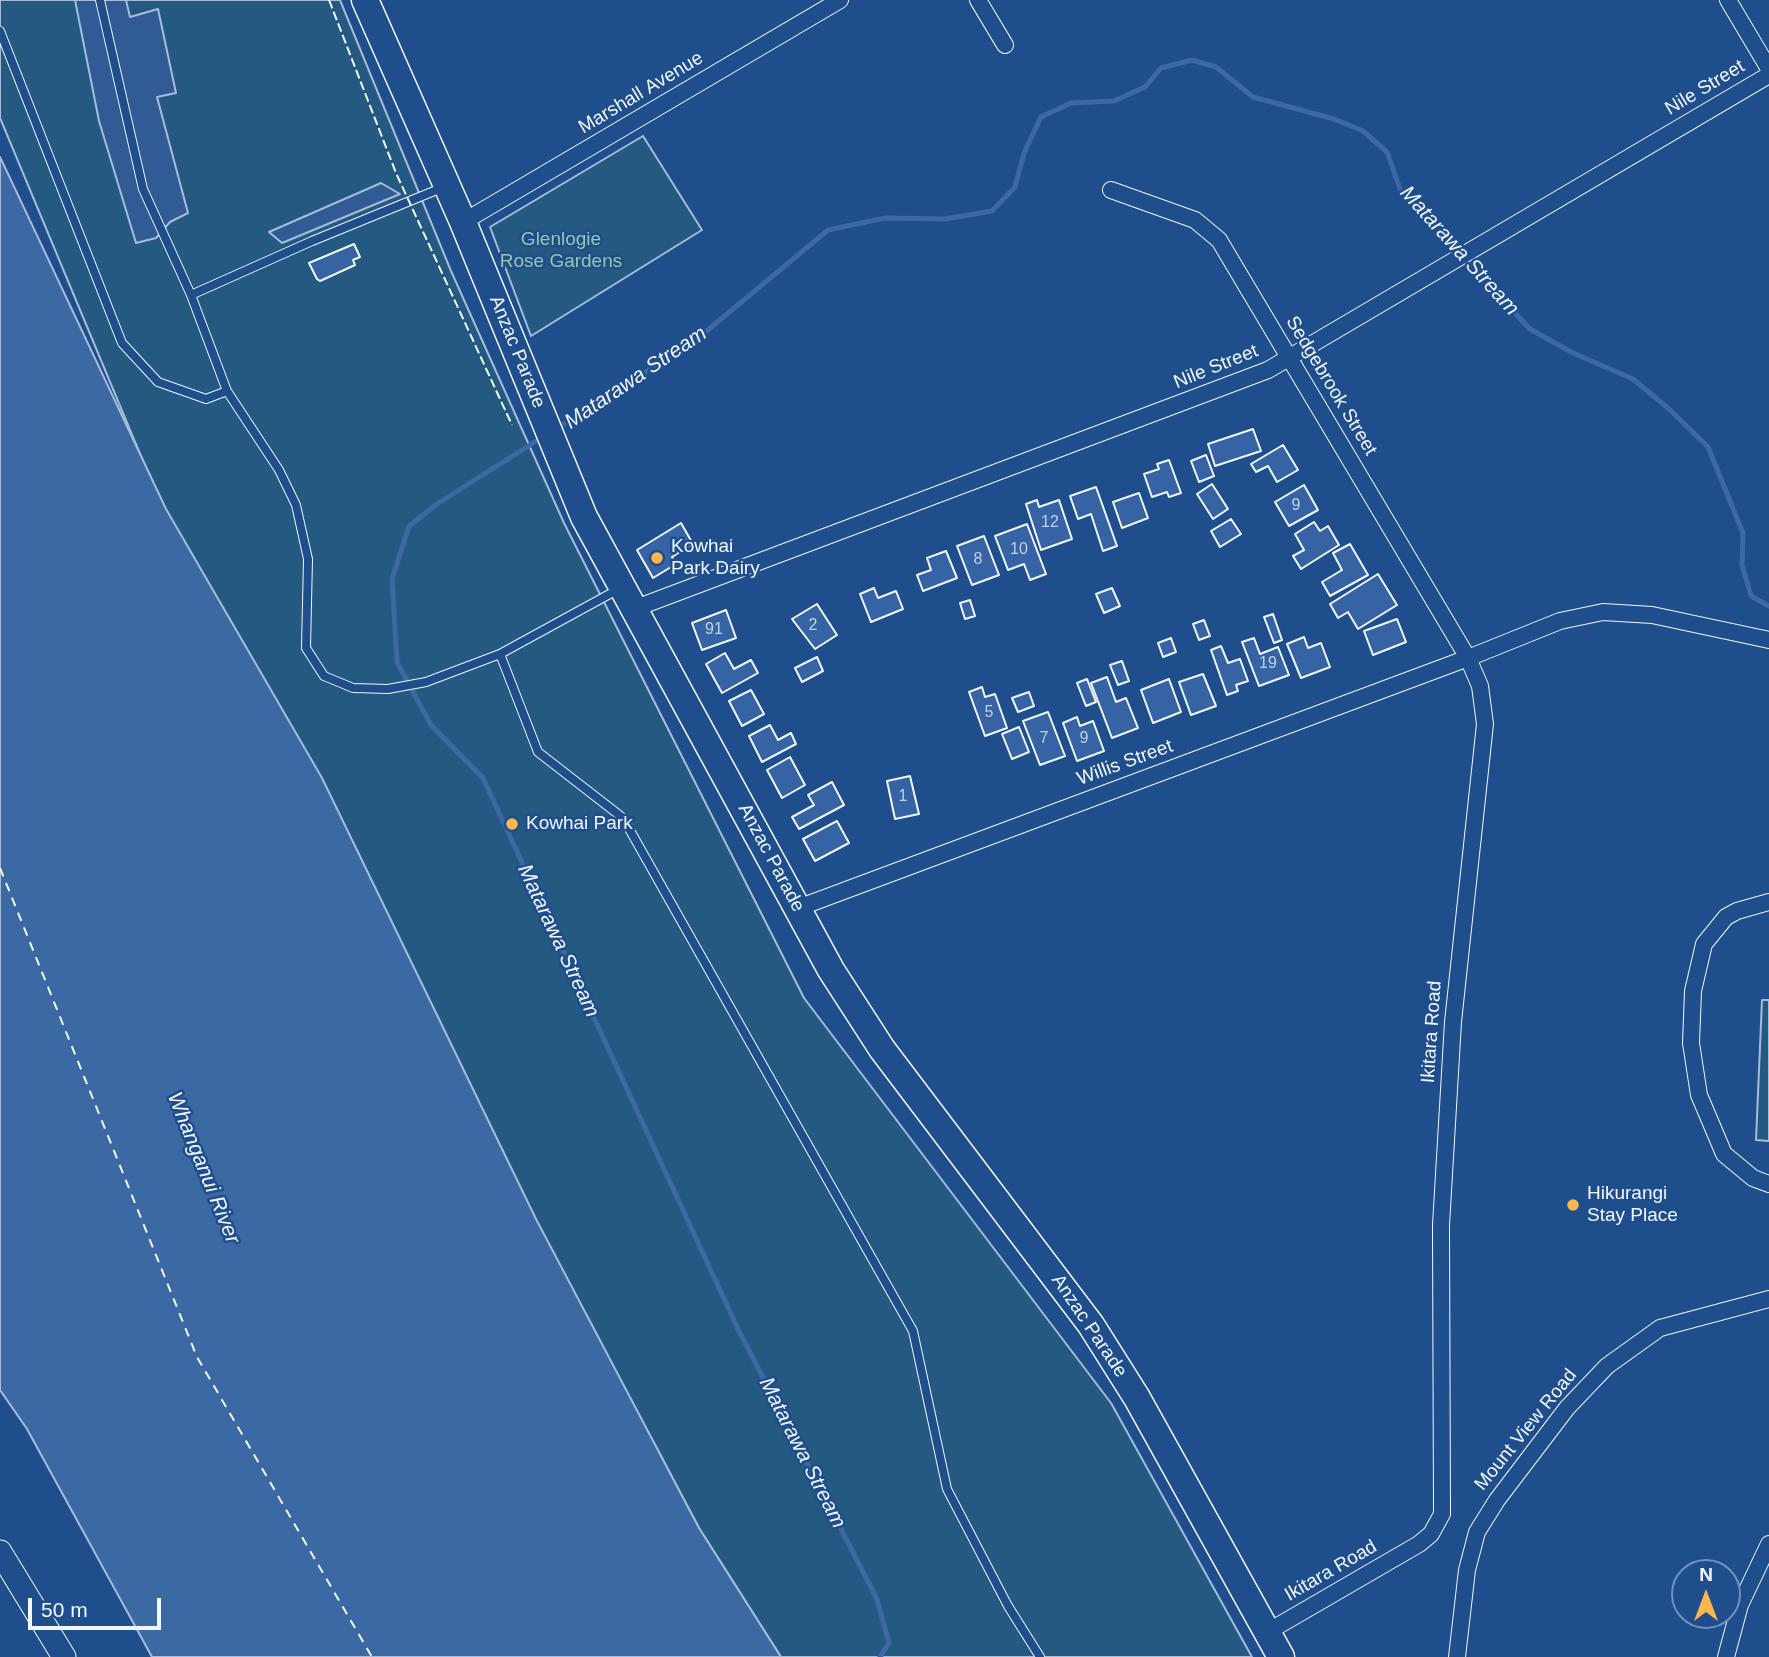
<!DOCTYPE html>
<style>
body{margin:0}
#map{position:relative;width:1769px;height:1657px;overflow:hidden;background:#1f4e8c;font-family:Arial,sans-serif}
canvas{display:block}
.north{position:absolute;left:1671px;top:1559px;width:70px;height:70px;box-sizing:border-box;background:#1f4e8c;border:2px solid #7391ba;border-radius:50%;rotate:0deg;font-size:19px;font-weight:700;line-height:28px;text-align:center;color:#f2f6ff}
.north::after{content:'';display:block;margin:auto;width:24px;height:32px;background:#ffb74d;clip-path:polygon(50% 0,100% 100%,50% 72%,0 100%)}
.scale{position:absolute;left:28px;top:1598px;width:133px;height:32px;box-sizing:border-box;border:4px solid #f2f6ff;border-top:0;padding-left:9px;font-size:21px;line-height:24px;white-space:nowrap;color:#f2f6ff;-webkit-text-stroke:5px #1f4e8c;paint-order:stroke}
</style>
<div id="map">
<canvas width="1769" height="1657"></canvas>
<div class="north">N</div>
<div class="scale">50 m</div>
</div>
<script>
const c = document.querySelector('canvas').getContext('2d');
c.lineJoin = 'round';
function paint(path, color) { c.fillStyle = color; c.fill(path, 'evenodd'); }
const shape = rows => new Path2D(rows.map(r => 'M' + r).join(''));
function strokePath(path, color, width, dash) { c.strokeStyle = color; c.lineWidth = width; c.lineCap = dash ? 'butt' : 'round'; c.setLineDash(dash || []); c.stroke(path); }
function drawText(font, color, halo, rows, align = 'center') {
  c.font = font + ' Arial,sans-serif'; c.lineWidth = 5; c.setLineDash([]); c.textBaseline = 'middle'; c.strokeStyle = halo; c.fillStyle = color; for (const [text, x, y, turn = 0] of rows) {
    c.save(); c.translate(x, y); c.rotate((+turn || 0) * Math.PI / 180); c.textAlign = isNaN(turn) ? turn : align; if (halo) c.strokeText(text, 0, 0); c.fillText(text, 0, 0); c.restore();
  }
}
const green = shape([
 [0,0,340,0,451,271,564,523,804,998,1111,1403,1252,1657,781,1657,699,1528,654,1443,615,1389,193,581,0,118,0,0],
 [643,136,702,230,531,336,490,227,643,136],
 [1762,1000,1769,1000,1769,1141,1756,1140,1762,1000]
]);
paint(green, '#245a82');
strokePath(green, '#a8bbd7', 2);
const parking = shape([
 [75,0,126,0,130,17,158,9,176,93,157,97,188,213,170,222,156,238,136,243,99,121,75,0],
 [381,183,400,194,282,243,269,232,381,183]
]);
paint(parking, '#305b95');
strokePath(parking, '#a8bbd7', 2);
const water = shape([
 [0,157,166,509,322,778,536,1219,699,1528,781,1657,152,1657,27,1429,0,1390,0,157]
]);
paint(water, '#3b69a3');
strokePath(water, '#a8bbd7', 2);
strokePath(shape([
 [556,429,697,339,828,230,885,218,945,219,992,211,1015,187,1024,153,1041,117,1071,103,1114,101,1145,87,1161,68,1192,60,1216,67,1253,97,1334,119,1363,131,1387,152,1401,192,1530,329,1573,353,1633,379,1668,408,1708,447,1743,533,1742,565,1751,596,1769,606],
 [544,436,437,504,409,526,392,579,397,662,431,725,483,778,738,1329,877,1599,889,1643,880,1657]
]), '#3b69a3', 5);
strokePath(shape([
 [0,868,197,1357,372,1657]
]), '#f2f6ff', 2, [9, 7]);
const building = shape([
 [354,244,360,257,353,260,355,265,320,281,317,279,309,263,354,244],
 [1253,429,1261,451,1215,466,1208,444,1253,429],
 [1283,445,1298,470,1277,482,1268,466,1256,472,1251,464,1283,445],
 [1206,455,1214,476,1199,482,1191,461,1206,455],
 [1169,460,1181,493,1169,497,1167,492,1152,497,1144,474,1159,469,1157,464,1169,460],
 [1212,484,1228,509,1213,519,1197,494,1212,484],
 [1304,485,1318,510,1289,526,1275,502,1304,485],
 [1096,487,1117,546,1103,551,1091,514,1078,519,1070,496,1096,487],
 [1139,493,1148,518,1122,528,1113,502,1139,493],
 [1037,500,1039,507,1059,500,1072,539,1041,550,1026,504,1037,500],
 [1231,519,1241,534,1220,547,1211,531,1231,519],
 [1314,522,1320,531,1328,526,1339,545,1301,569,1293,556,1304,550,1295,534,1314,522],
 [681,523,693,544,672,557,676,564,653,578,637,550,681,523],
 [1027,524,1046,574,1030,580,1024,564,1008,570,995,536,1027,524],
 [984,536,999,575,972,585,957,546,984,536],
 [1350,544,1368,575,1330,596,1322,582,1342,570,1333,553,1350,544],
 [946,551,957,578,923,591,917,575,931,570,927,558,946,551],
 [1378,574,1397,605,1358,629,1348,612,1338,618,1330,604,1378,574],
 [874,588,878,598,896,591,903,609,871,622,860,594,874,588],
 [1112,588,1120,606,1104,613,1096,594,1112,588],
 [970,600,975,616,965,619,960,603,970,600],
 [817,604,837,635,815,649,792,619,817,604],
 [726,610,736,638,702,650,692,623,726,610],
 [1273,614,1282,640,1274,643,1264,617,1273,614],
 [1397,619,1406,642,1373,655,1364,631,1397,619],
 [1204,620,1210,636,1199,640,1193,624,1204,620],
 [1304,637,1308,648,1321,643,1330,667,1301,678,1287,644,1304,637],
 [1171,638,1176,652,1163,657,1158,643,1171,638],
 [1254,638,1260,654,1278,647,1289,675,1259,686,1242,642,1254,638],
 [1221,646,1228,663,1240,659,1248,681,1236,685,1238,691,1227,695,1211,650,1221,646],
 [725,653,734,669,751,660,758,673,722,693,706,664,725,653],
 [817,657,823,671,802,682,795,668,817,657],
 [1122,661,1129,681,1118,685,1110,665,1122,661],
 [1203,674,1216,706,1191,715,1179,682,1203,674],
 [1107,677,1116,702,1126,698,1138,728,1112,738,1091,683,1107,677],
 [1087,679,1096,702,1086,706,1077,683,1087,679],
 [1169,679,1181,712,1153,723,1141,690,1169,679],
 [982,687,985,697,995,694,1007,728,985,736,969,692,982,687],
 [751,690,764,714,742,726,729,701,751,690],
 [1029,692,1034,706,1018,712,1012,698,1029,692],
 [1048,712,1065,756,1040,765,1023,721,1048,712],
 [1077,717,1080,726,1093,721,1104,751,1077,761,1063,723,1077,717],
 [770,725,778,740,791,733,796,744,762,762,749,736,770,725],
 [1019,727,1029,752,1012,759,1002,734,1019,727],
 [790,757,805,785,782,798,767,770,790,757],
 [910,776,919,814,895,819,887,781,910,776],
 [832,782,844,805,799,829,792,817,814,805,808,795,832,782],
 [837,821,849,843,815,861,803,839,837,821]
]);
paint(building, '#3563a3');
strokePath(building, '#f2f6ff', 2);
const service = shape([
 [100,0,143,189,191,295,312,241,444,187],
 [0,31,122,343,158,382,206,399,227,391,191,295],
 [227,391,279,470,296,505,308,559,306,648,324,676,353,688,388,689,426,682,500,654,538,752,623,818,913,1331,947,1489,1008,1606,1040,1657],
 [500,654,617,590]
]);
const minor = shape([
 [978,0,1005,45],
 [1728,0,1769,69],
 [463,222,840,0],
 [636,608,1268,370,1769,75],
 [1769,902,1737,911,1726,917,1704,944,1693,991,1691,1043,1699,1095,1724,1154,1753,1178,1769,1184],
 [798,908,1468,658,1219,240,1195,220,1111,190],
 [1269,1631,1419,1544,1431,1534,1442,1514,1441,1225,1453,1022,1485,724,1480,686,1468,658,1560,621,1603,612,1652,615,1769,640],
 [1457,1657,1467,1570,1477,1532,1497,1500,1567,1408,1607,1366,1660,1328,1769,1299],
 [1726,1657,1740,1605,1769,1544]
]);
const secondary = shape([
 [0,1552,64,1657]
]);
const primary = shape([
 [365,0,463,222,584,517,831,970,882,1049,1091,1325,1137,1398,1281,1657]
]);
strokePath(service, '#f2f6ff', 10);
strokePath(minor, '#f2f6ff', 18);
strokePath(secondary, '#f2f6ff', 25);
strokePath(primary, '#f2f6ff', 29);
strokePath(service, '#1f4e8c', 8);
strokePath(minor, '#1f4e8c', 16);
strokePath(secondary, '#1f4e8c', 23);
strokePath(primary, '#1f4e8c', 26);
strokePath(shape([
 [329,0,396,173,512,425]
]), '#f2f6ff', 2, [9, 3.5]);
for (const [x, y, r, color] of [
 [657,558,7,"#ffb74d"],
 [512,824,7,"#ffb74d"],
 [1573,1205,7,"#ffb74d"]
]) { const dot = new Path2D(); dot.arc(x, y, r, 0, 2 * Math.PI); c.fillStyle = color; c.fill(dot); strokePath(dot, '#1f4e8c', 2.5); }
drawText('16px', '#c3d1e8', null, [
 ["9",1296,506],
 ["12",1050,523],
 ["10",1019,550],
 ["8",978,560],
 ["2",813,626],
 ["91",714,630],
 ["19",1268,664],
 ["5",989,713],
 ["7",1044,739],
 ["9",1084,739],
 ["1",903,797]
]);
drawText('19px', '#f2f6ff', '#1f4e8c', [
 ["Nile Street",1705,88,-31],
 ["Marshall Avenue",641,93,-31],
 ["Anzac Parade",517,352,68],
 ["Nile Street",1216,367,-22],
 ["Sedgebrook Street",1331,386,59],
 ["Willis Street",1125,763,-20],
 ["Anzac Parade",771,858,62],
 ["Ikitara Road",1432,1032,-86],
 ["Anzac Parade",1089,1326,56],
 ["Mount View Road",1526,1430,-51],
 ["Ikitara Road",1331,1571,-30]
]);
drawText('19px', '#97c8a6', '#1f4e8c', [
 ["Glenlogie",561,240],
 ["Rose Gardens",561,262]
]);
drawText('19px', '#f2f6ff', '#1f4e8c', [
 ["Kowhai",671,547],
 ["Park Dairy",671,569],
 ["Kowhai Park",526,824],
 ["Hikurangi",1587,1194],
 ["Stay Place",1587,1216]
], 'left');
drawText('italic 21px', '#f2f6ff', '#1f4e8c', [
 ["Matarawa Stream",1459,251,48],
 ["Matarawa Stream",636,378,-34],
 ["Matarawa Stream",558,941,65],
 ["Whanganui River",203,1168,68],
 ["Matarawa Stream",802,1453,63]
]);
</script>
